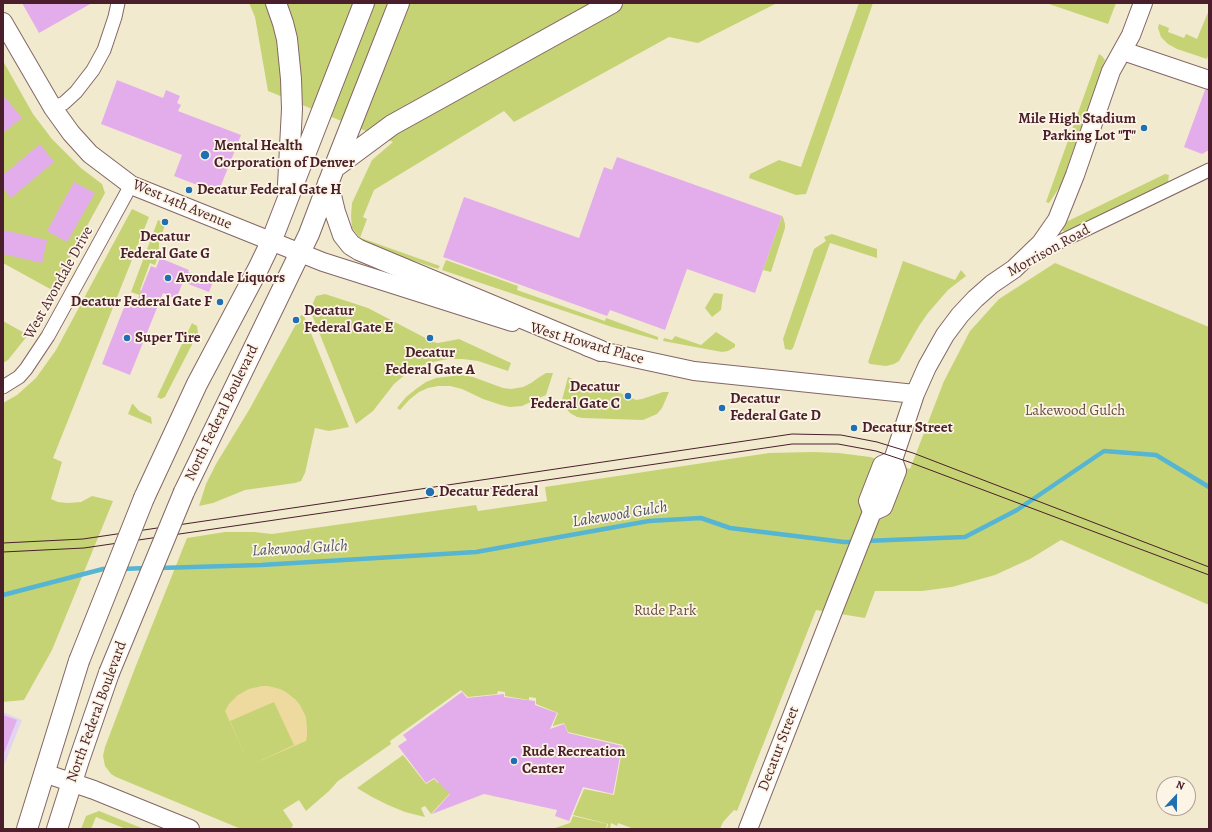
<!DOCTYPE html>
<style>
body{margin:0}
#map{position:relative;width:1212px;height:832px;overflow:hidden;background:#f1eacf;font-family:Alegreya,serif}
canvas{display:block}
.frame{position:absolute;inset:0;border:4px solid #4a1f2b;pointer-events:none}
.north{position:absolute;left:1156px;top:776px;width:40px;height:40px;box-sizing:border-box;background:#fcf5e5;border:1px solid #b59f9b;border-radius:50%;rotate:22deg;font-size:11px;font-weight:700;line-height:16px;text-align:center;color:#4a1f2b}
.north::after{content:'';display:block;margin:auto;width:14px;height:18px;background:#1f6fb2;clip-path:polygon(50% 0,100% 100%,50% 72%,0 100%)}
</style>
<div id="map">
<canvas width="1212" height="832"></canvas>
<div class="frame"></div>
<div class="north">N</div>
</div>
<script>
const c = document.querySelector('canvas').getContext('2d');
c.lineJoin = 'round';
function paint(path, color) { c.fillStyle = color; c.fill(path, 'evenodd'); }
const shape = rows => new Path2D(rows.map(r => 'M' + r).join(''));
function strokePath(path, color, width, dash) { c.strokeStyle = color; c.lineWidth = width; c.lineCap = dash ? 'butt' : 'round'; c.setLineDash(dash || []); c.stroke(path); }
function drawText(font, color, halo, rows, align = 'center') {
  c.font = font + ' Alegreya,serif'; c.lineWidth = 3.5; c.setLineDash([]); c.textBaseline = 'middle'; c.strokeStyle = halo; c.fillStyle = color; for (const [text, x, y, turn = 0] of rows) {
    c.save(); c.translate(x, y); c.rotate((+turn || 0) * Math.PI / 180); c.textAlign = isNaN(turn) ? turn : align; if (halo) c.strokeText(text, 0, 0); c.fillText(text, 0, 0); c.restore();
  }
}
paint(shape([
 [3,712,22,720,3,768]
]), '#e4d3f1');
paint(shape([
 [249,3,777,3,698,43,669,37,514,122,504,111,374,190,363,217,367,219,360,238,352,228,351,216,352,203,372,160,393,142,268,91,255,17],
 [859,3,873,3,806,194,796,195,749,178,750,174,779,160,801,167],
 [1046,3,1116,3,1108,24],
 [1209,10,1209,53,1207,59,1177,49,1168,44,1161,37,1158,28,1159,24,1169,28,1168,32,1184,38,1186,34,1197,39],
 [1099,54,1102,56,1105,60,1061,185,1049,203,1046,202],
 [3,61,33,114,52,139,81,168,102,184,105,193,52,290,3,263],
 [1165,174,1169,175,1168,182,1068,231,1063,231,1062,229,1064,223],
 [132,209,149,217,53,458,62,462,51,499,58,502,68,503,81,502,92,496,113,501,52,650,24,700,3,702,3,403,17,395,36,378,56,350],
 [782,216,783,217,785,224,785,228,771,272,763,270],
 [158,220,166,223,159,241,159,254,155,265,150,263,140,290,147,293,145,297,131,292],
 [832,234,877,249,877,258,830,243,793,348,791,350,785,349,783,339,814,249,826,241,824,237],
 [361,238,440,266,438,269,373,247,366,244],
 [446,260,518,286,517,290,605,321,606,318,658,337,658,340,612,327,442,270],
 [903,261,955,280,961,270,966,276,948,290,928,313,919,326,899,361,894,364,886,366,870,364,868,362],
 [1055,263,1209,327,1209,605,1061,540,1030,559,995,575,952,587,922,591,875,591,865,618,816,610,737,811,734,810,723,822,720,829,634,829,618,823,617,826,611,823,610,829,607,829,608,824,573,815,584,789,614,795,623,745,568,732,564,723,553,726,553,725,558,713,536,704,536,698,529,697,529,700,505,696,505,692,498,691,497,694,468,697,461,690,390,741,391,744,338,781,329,791,306,811,299,800,283,810,293,825,291,829,241,829,116,777,111,774,105,766,103,756,105,747,135,668,187,538,225,532,254,532,272,534,476,505,478,511,547,501,545,487,769,453,813,452,839,453,870,457,910,469,944,381,970,331,999,299],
 [714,293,723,294,721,310,712,317,705,308],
 [325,294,368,308,433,342,438,343,459,339,511,363,508,371,478,361,463,359,448,359,433,362,421,366,406,374,394,384,373,411,356,424,310,310,316,296],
 [301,315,304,316,349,427,329,431,315,428,305,473,301,481,295,483,245,490,213,503,199,506,206,484,216,464,249,410],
 [3,321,28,335,8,360,3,363],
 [192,323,197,326,198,333,165,397,161,399,157,397],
 [716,332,735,344,735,347,728,351,722,352,663,341,664,338,672,340,675,336,701,345],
 [546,373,553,373,546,395,522,406,510,407,501,405,483,399,462,389,450,386,438,386,428,388,419,392,409,400,400,410,397,408,406,397,416,389,426,382,436,378,461,375,473,377,503,388,511,389,523,387,531,383,538,378],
 [568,377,582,383,591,384,595,382,636,400,642,399,663,392,669,392,662,408,657,414,643,420,583,418,577,417,570,413,560,401,562,400],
 [132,404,133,404,139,411,151,417,152,424,128,414],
 [403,755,426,784,434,779,438,783,445,778,453,790,431,814,425,806,421,808,425,817,405,812,388,805,372,797,357,788],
 [99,811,144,829,126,829,96,817,91,829,81,829,86,816],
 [573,816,607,824,606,829,590,829,587,828,586,829,552,829,570,823]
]), '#c6d375');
paint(shape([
 [262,686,268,686,280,689,286,692,296,700,300,705,306,717,307,729,307,736,306,741,253,764,294,745,274,702,230,721,248,762,225,711,229,704,238,695,249,689]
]), '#eeda9e');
strokePath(shape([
 [865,541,965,537,1017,510,1104,451,1156,455,1209,487],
 [159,568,261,565,476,552,649,521,701,518,730,528,844,542,855,542],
 [121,569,147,568],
 [3,595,103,569,109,569]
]), '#55b5d3', 4.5);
paint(shape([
 [22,3,92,3,39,33],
 [117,80,163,98,166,90,180,96,177,103,181,105,178,111,241,135,218,193,174,176,182,155,101,124],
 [1205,90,1209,90,1209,150,1202,154,1184,147],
 [3,95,22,118,3,133],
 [40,144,54,162,11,198,3,188,3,175],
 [617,157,782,216,755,293,687,269,665,330,610,310,607,316,443,257,464,197,579,238,604,167,612,170],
 [74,182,95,193,67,242,47,231],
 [3,230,47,240,42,263,3,254],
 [160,258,189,270,188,272,213,282,209,292,183,282,176,299,163,293,130,375,102,364,128,297,137,301,151,266,156,268],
 [462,692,467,698,504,694,504,697,535,701,535,705,557,713,550,729,564,724,568,733,622,746,613,794,583,787,569,821,555,816,557,810,484,794,432,814,450,794,434,778,426,783,398,746,407,740,403,735],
 [3,715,17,720,4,753,3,753]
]), '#e3adeb');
const street = shape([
 [53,108,64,103,76,92,93,70,104,50,115,17,118,3],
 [1033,257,1041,251,1209,170],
 [3,387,19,377,26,369,48,336,119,207,131,185]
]);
const secondary = shape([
 [3,22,53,108,71,133,90,154,131,185,323,262,512,322],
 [1123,51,1209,80],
 [588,347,601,351,694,371,915,394],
 [872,512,868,501,882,465,893,460],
 [44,773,94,790,190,829],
 [748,829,835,606,872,512,883,507,897,471,893,460,915,394,927,367,945,335,960,315,975,299,992,284,1014,269,1041,243,1057,220,1075,175,1111,71,1131,35,1143,3]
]);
const primary = shape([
 [276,3,283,23,287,39,291,79,292,109,288,185],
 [334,168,392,125,612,3],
 [328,183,335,212,343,235,351,245,359,250,601,351],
 [184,492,309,234,334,168,399,3],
 [144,498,197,384,258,269,271,242,364,3],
 [27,829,79,661],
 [57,829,79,760,109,673]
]);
strokePath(street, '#846664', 15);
strokePath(secondary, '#846664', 20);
strokePath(primary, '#846664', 22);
strokePath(street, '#fff', 13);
strokePath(secondary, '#fff', 18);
strokePath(primary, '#fff', 20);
strokePath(shape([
 [3,543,83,539,792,434,841,435,877,442,913,453,1209,567],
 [3,552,84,548,792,444,838,444,876,451,909,462,1209,575]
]), '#4a1f2b', 1);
const primaryBridge = shape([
 [79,661,144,498],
 [109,673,184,492]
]);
strokePath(primaryBridge, '#846664', 22, []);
strokePath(primaryBridge, '#fff', 20);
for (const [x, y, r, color] of [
 [1144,128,4,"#1f6fb2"],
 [205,155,5,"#1f6fb2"],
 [189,190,4,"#1f6fb2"],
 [165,222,4,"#1f6fb2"],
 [168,278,4,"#1f6fb2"],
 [220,302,4,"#1f6fb2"],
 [296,320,4,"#1f6fb2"],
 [127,338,4,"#1f6fb2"],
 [430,338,4,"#1f6fb2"],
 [628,396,4,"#1f6fb2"],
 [722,408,4,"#1f6fb2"],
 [854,428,4,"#1f6fb2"],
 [430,492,5,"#1f6fb2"],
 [514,761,4,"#1f6fb2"]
]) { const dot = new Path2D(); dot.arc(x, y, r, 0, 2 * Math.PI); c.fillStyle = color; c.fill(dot); strokePath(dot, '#fcf5e5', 1.5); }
drawText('bold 15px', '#4a1f2b', '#fcf5e5', [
 ["Mile High Stadium",1136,119,"right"],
 ["Parking Lot \"T\"",1136,136,"right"],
 ["Mental Health",214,146],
 ["Corporation of Denver",214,163],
 ["Decatur Federal Gate H",197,190],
 ["Decatur",165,237,"center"],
 ["Federal Gate G",165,254,"center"],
 ["Avondale Liquors",176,278],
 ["Decatur Federal Gate F",212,302,"right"],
 ["Decatur",304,311],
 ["Federal Gate E",304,328],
 ["Super Tire",135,338],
 ["Decatur",430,353,"center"],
 ["Federal Gate A",430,370,"center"],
 ["Decatur",620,387,"right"],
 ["Federal Gate C",620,404,"right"],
 ["Decatur",730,399],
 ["Federal Gate D",730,416],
 ["Decatur Street",862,428],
 ["Decatur Federal",439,492],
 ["Rude Recreation",522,752],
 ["Center",522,769]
], 'left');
drawText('15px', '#4a1f2b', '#fcf5e5', [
 ["West 14th Avenue",182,205,23],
 ["Morrison Road",1049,251,-29],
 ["West Avondale Drive",59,283,-61],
 ["West Howard Place",587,344,16],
 ["North Federal Boulevard",222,413,-64],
 ["North Federal Boulevard",97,712,-70],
 ["Decatur Street",779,749,-69]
]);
drawText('15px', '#694c3e', '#fcf5e5', [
 ["Lakewood Gulch",1075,411],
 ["Rude Park",665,611]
]);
drawText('italic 16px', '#4e5466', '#fcf5e5', [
 ["Lakewood Gulch",620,515,-9],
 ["Lakewood Gulch",300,549,-3]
]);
</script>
